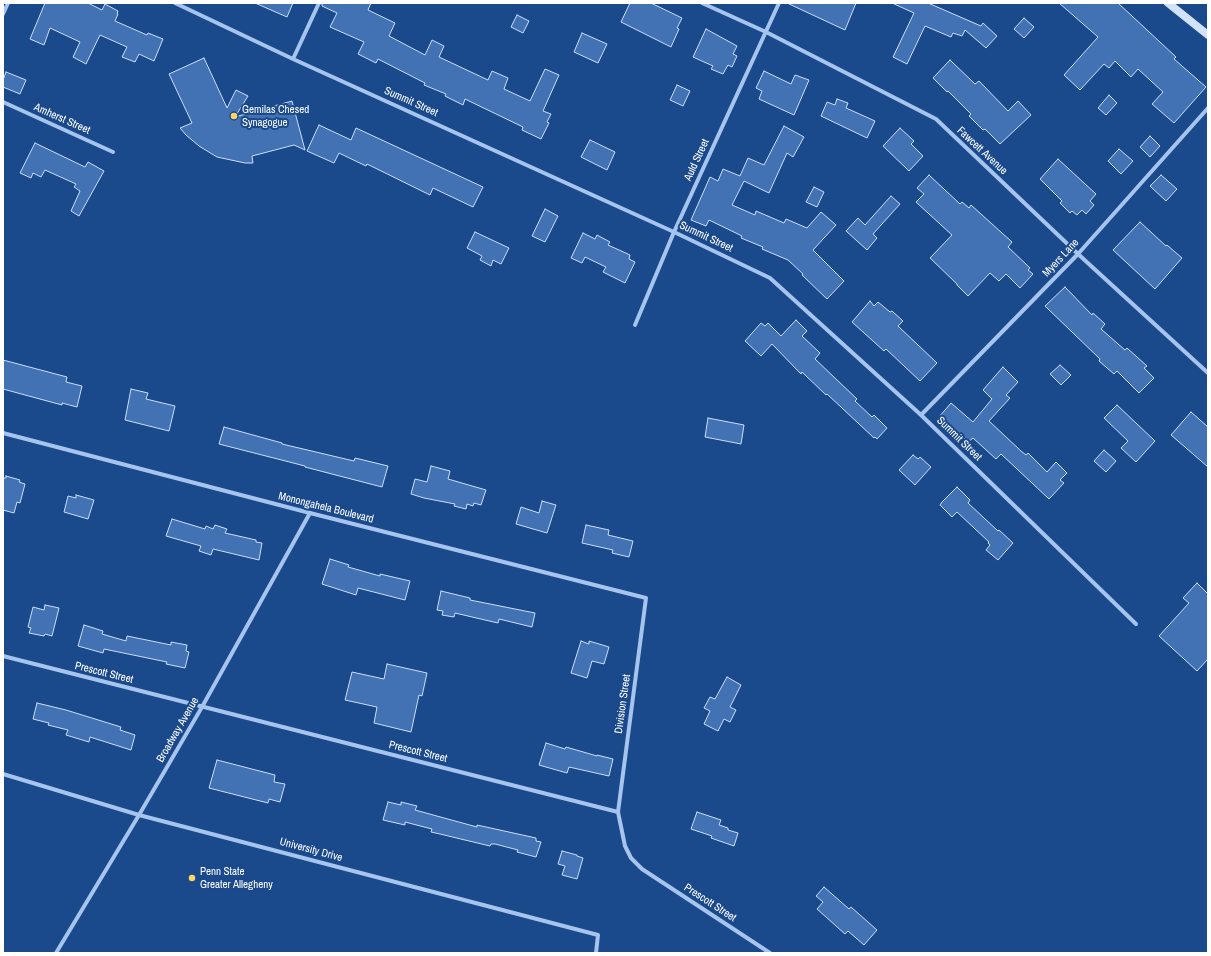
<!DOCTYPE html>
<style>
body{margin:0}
#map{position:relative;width:1211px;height:956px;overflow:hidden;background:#1a498c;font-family:"Archivo Narrow",sans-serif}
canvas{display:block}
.frame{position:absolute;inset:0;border:4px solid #fff;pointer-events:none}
</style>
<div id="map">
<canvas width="1211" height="956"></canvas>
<div class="frame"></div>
</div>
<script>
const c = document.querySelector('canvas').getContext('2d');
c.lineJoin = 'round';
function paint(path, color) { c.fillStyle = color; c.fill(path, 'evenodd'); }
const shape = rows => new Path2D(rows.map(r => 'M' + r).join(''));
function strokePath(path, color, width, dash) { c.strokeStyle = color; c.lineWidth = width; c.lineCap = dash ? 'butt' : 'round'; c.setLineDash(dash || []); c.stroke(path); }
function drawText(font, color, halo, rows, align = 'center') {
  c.font = font + ' "Archivo Narrow",sans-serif'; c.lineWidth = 4; c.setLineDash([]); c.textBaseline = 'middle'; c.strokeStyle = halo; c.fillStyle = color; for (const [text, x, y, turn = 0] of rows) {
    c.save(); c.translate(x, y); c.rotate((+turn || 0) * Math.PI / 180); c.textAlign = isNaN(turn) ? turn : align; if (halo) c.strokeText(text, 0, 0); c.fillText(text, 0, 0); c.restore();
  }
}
const building = shape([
 [45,3,88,3,102,10,105,4,118,11,117,14,118,14,115,21,147,35,148,33,163,39,154,61,139,54,135,62,122,57,127,47,100,35,86,64,73,57,80,42,50,28,44,45,30,39,45,3],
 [255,3,293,3,287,17,255,3],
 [322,3,371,3,368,10,395,23,389,36,425,55,432,40,444,46,439,57,488,80,492,71,508,78,504,89,530,101,545,69,559,75,543,111,551,114,547,122,549,123,541,139,522,130,523,127,465,99,463,105,445,96,446,94,424,85,425,83,378,59,376,63,358,54,364,42,330,27,337,13,322,6,322,3],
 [630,3,651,3,682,18,677,28,679,29,671,47,621,22,630,3],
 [787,3,856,3,845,30,787,3],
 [892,3,928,3,981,26,983,23,997,36,986,48,965,30,962,36,953,33,951,37,925,26,907,64,893,57,914,13,892,3],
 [1059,3,1118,3,1176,57,1174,59,1206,87,1174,123,1152,104,1163,92,1138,69,1131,77,1115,61,1109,68,1104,64,1080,90,1064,75,1098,37,1059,3],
 [517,15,529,21,523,33,511,27,517,15],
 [1024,18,1034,27,1024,38,1014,29,1024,18],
 [706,29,737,46,733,54,737,56,732,67,728,65,723,74,711,69,713,66,693,57,706,29],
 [582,33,607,44,598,63,574,52,582,33],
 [204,58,227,108,236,90,248,96,235,117,292,101,305,150,294,145,252,156,253,163,245,163,217,157,199,146,186,135,180,128,192,123,169,74,204,58],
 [950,60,975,84,979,81,1008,111,1018,101,1031,115,1000,144,985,129,983,130,969,116,971,114,948,91,947,92,933,78,950,60],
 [764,71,791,84,795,75,809,80,794,115,759,99,762,91,756,88,764,71],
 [6,72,26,80,20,94,3,87,3,80,6,72],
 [677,85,690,91,683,106,670,100,677,85],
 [1109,95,1117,103,1106,115,1098,108,1109,95],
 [837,99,848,103,846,108,875,121,867,138,821,116,827,102,835,105,837,99],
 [319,125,351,140,356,128,483,187,473,207,433,188,430,195,367,164,366,166,339,153,334,163,307,151,319,125],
 [784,126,804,137,793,157,787,153,769,193,744,181,732,205,755,215,756,211,784,223,786,219,807,228,821,212,836,225,813,250,844,281,827,299,802,275,803,274,788,260,762,249,763,247,741,238,742,236,709,220,706,226,691,220,710,177,718,181,723,169,740,176,748,158,764,165,784,126],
 [900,128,914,141,911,144,923,156,909,171,883,146,900,128],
 [1150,136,1160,146,1150,157,1140,147,1150,136],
 [590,140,615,152,607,170,581,157,590,140],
 [35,143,85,167,88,162,104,171,79,216,71,211,80,191,74,187,76,184,45,170,41,177,33,173,31,178,20,173,35,143],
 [1119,149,1133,161,1121,174,1108,161,1119,149],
 [1058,159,1096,194,1090,201,1094,205,1086,214,1082,210,1077,215,1072,211,1070,213,1060,203,1062,201,1040,179,1058,159],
 [929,175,960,204,962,202,969,208,971,205,1012,242,1008,247,1030,268,1028,270,1033,274,1020,288,1006,274,999,281,990,273,968,296,957,285,957,284,930,258,952,235,916,202,924,194,917,188,929,175],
 [1161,175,1177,189,1166,201,1150,186,1161,175],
 [814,187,824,192,817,207,806,202,814,187],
 [891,196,900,204,873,234,877,238,867,250,846,231,858,218,865,225,891,196],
 [545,209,558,216,545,242,532,236,545,209],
 [1140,222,1166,246,1167,245,1182,258,1155,289,1113,250,1140,222],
 [475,232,509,248,501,264,493,260,491,266,480,260,482,256,467,248,475,232],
 [583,233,595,239,597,235,610,242,608,245,630,255,629,259,635,262,625,283,603,272,606,267,585,257,582,263,571,258,583,233],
 [1065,287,1092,315,1093,313,1105,324,1101,329,1125,350,1127,348,1147,366,1144,368,1154,378,1139,393,1117,371,1114,374,1099,361,1100,359,1045,306,1065,287],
 [870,301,874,306,878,302,890,312,892,311,903,321,898,326,937,363,920,381,886,349,884,351,852,322,870,301],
 [796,320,807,331,802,336,820,353,815,359,857,399,855,401,872,417,874,415,887,428,877,439,875,437,874,438,827,394,826,395,802,372,801,374,772,344,761,356,745,341,761,323,765,326,768,323,781,336,796,320],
 [3,360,67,377,66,382,82,386,77,407,62,403,62,405,3,389,3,360],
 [1060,365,1071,375,1061,385,1050,374,1060,365],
 [1003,367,1018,382,1006,395,1010,398,989,421,1021,451,1026,455,1028,453,1047,472,1056,462,1067,473,1060,480,1064,483,1049,499,1001,454,996,459,973,438,968,442,939,417,951,403,973,422,992,399,983,390,1003,367],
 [131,389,148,393,146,399,175,406,169,431,125,420,131,389],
 [1117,405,1155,441,1136,462,1121,448,1128,441,1104,418,1117,405],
 [1191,412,1208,427,1208,467,1171,435,1191,412],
 [708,418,744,425,741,444,705,437,708,418],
 [224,427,282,443,282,444,354,461,355,458,388,466,382,487,305,467,305,466,219,444,224,427],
 [1104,450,1116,461,1106,472,1094,461,1104,450],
 [913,455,918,459,920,457,931,467,915,485,899,470,913,455],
 [431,466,450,471,448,479,486,490,481,505,474,503,473,506,467,504,466,509,454,506,455,504,424,498,411,494,415,479,427,482,431,466],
 [6,476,20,480,19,482,25,484,20,503,17,502,14,513,3,510,3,478,6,478,6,476],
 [957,487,970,500,968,503,998,531,999,530,1013,543,998,560,986,550,990,545,988,543,989,542,957,512,952,517,940,505,942,502,957,487],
 [76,495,94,500,88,519,64,512,68,496,76,498,76,495],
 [542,501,556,505,547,533,516,524,521,507,539,513,542,501],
 [172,519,205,529,206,526,213,529,215,525,227,529,225,533,256,540,256,542,262,543,259,560,213,549,211,555,199,551,201,546,166,536,172,519],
 [586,525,609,530,608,535,633,541,629,557,612,553,613,550,582,543,586,525],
 [330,559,349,565,348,567,380,576,380,574,410,581,405,600,358,588,356,595,322,584,330,559],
 [1197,583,1208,594,1208,659,1197,671,1159,636,1189,603,1183,598,1197,583],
 [441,591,470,598,470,600,535,613,532,627,499,619,498,623,455,613,454,617,442,615,443,611,437,610,441,591],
 [45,605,59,608,52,636,45,634,44,636,29,633,31,628,28,627,33,607,44,610,45,605],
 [84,625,103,631,102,634,126,641,127,636,171,645,171,642,187,645,186,651,189,652,185,668,166,664,167,662,104,649,103,653,78,646,84,625],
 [581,641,589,644,589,641,609,647,604,664,592,661,587,678,571,673,581,641],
 [387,664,427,673,422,696,419,695,411,732,374,723,377,707,345,700,352,672,384,679,387,664],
 [727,677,741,685,730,707,736,710,730,722,724,719,718,731,704,724,710,711,704,708,710,697,715,699,727,677],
 [37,703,66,710,121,727,120,730,135,735,131,750,90,737,89,742,66,735,68,730,48,725,49,723,33,719,37,703],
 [546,743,565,749,566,747,597,756,597,755,613,759,609,776,569,767,567,773,539,765,546,743],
 [217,760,275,775,274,782,285,784,280,802,269,799,268,803,209,788,217,760],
 [388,802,401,805,401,802,417,806,415,810,477,827,477,825,536,838,536,841,541,842,536,857,517,852,518,850,495,844,491,844,490,846,440,834,431,832,432,829,405,822,405,825,383,820,388,802],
 [697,812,721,820,719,825,728,828,728,830,738,833,734,846,711,838,712,836,691,829,697,812],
 [562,851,577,855,577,856,583,858,577,879,562,875,565,866,558,864,562,851],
 [824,887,849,909,851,907,877,930,864,945,848,931,845,934,817,909,823,902,816,896,824,887]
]);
paint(building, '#4272b4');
strokePath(building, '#cbdffa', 1);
strokePath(shape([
 [175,3,293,59,674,232,770,278,921,415,1136,624],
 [702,3,766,32,936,119,1078,254,1208,373],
 [3,14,8,3],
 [293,59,319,3],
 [3,102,113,152],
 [635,325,674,232,779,3],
 [921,415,1078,254,1208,108],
 [3,433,310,513,646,598,618,812],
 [3,656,618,812,625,846,631,858,642,869,770,953],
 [3,774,139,815,598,935,596,953],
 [56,953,139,815,202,707,310,513]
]), '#a5c4ee', 4);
strokePath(shape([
 [1168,3,1208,35]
]), '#d2e2fa', 8);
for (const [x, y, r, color] of [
 [234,116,4,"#ffd562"],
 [192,878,4,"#ffd562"]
]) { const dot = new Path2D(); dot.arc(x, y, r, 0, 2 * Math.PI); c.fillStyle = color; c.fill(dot); strokePath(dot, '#1a498c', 1.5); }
drawText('11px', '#fff', '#1a498c', [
 ["Summit Street",411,102,24],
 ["Amherst Street",62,119,24],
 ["Fawcett Avenue",982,151,43],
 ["Auld Street",697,160,-65],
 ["Summit Street",706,237,25],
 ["Myers Lane",1061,258,-47],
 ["Summit Street",959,439,44],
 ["Monongahela Boulevard",326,508,14],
 ["Prescott Street",104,673,14],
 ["Division Street",623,704,-82],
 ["Broadway Avenue",178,730,-60],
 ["Prescott Street",418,752,14],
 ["University Drive",311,850,15],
 ["Prescott Street",710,903,33]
]);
drawText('11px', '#fff', '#1a498c', [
 ["Gemilas Chesed",242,110],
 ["Synagogue",242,123],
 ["Penn State",200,872],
 ["Greater Allegheny",200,885]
], 'left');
</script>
